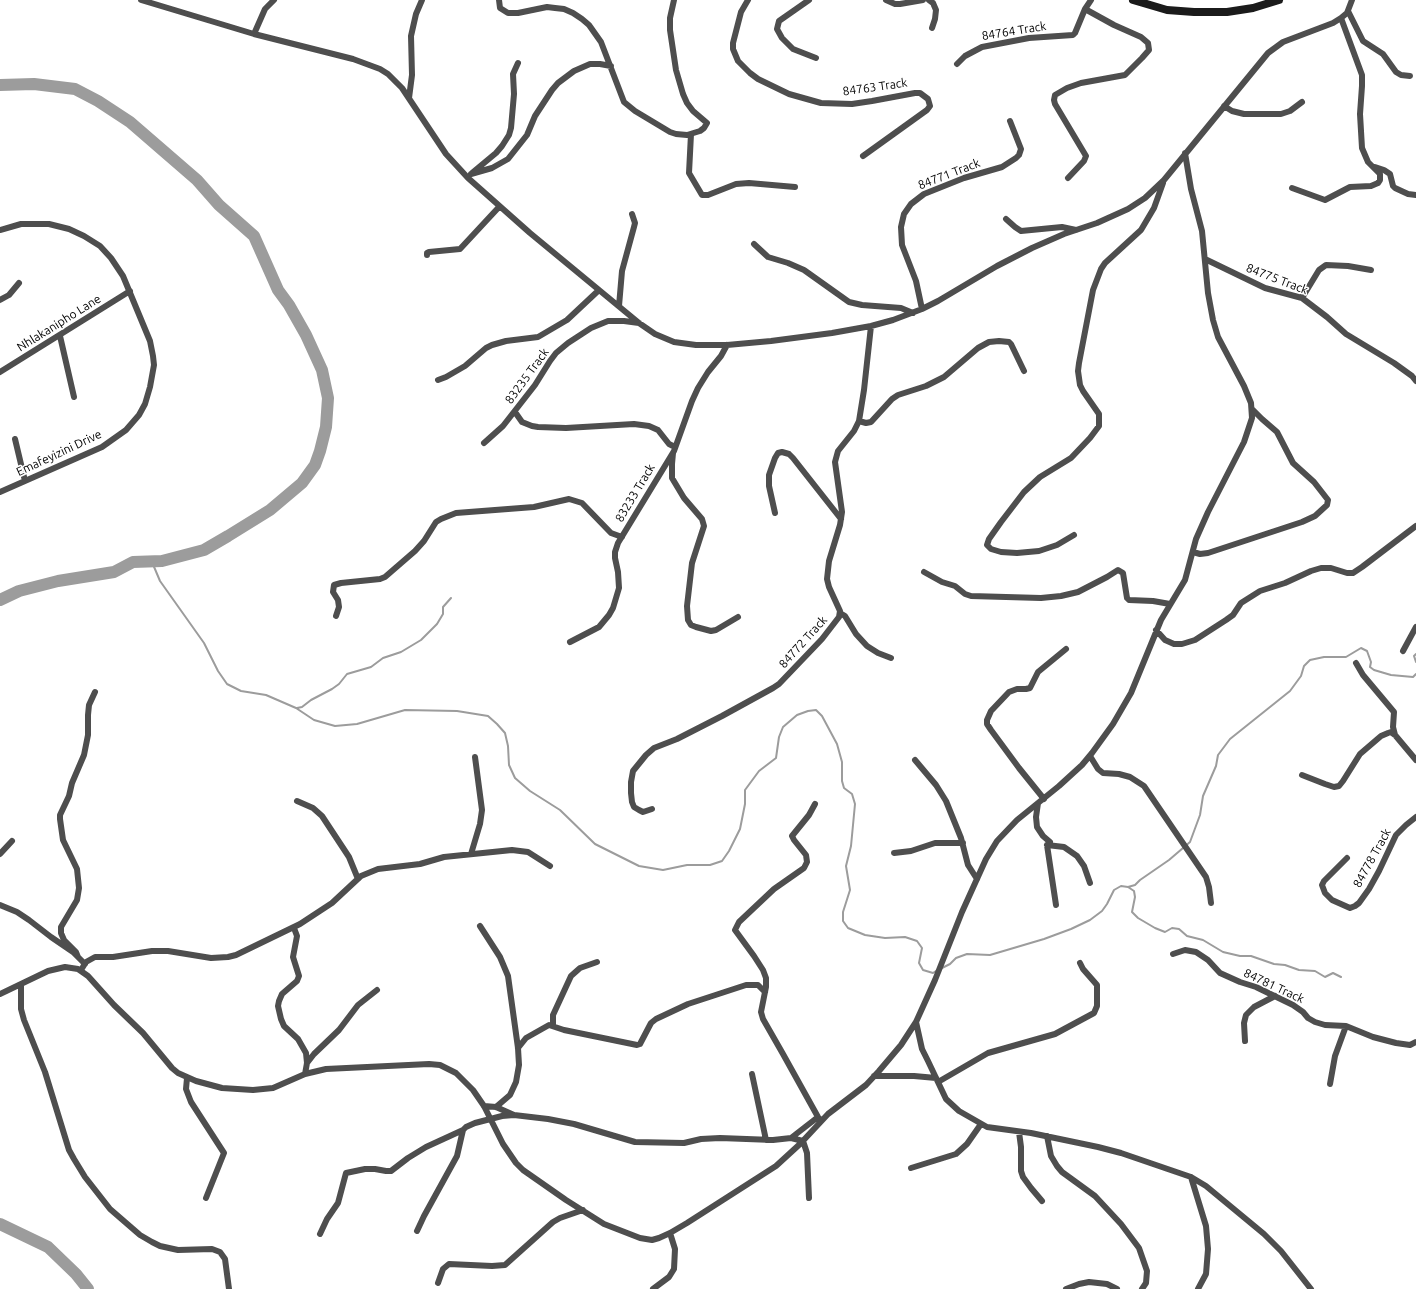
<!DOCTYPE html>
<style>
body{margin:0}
canvas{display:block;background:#fff}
</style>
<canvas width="1416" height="1289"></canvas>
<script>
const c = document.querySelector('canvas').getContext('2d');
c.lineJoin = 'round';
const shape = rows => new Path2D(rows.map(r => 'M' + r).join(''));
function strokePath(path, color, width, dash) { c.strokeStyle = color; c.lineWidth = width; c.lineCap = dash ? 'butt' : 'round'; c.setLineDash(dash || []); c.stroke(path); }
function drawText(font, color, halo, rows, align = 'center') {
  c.font = font + ' Ubuntu,sans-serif'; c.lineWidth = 3; c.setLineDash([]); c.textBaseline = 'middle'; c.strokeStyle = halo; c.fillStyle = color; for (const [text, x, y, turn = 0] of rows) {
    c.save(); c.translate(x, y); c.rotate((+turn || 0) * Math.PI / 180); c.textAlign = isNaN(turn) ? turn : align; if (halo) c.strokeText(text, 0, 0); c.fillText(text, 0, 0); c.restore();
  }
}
strokePath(shape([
 [152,562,160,581,204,643,218,671,227,684,241,691,266,695,296,708,314,720,335,726,357,724,405,710,457,711,488,716,497,724,505,733,508,746,509,765,515,778,530,791,560,810,595,844,639,866,663,870,687,865,710,865,722,861,729,851,740,829,745,804,745,790,759,771,776,758,779,737,783,727,797,715,808,711,816,710,822,716,837,744,842,762,842,781,844,788,852,794,855,804,851,846,846,866,850,890,843,912,843,921,848,928,865,935,885,938,905,937,917,941,922,948,919,963,923,970,933,973,936,971],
 [1416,654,1414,656,1416,662],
 [297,708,302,707,311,700,332,689,339,684,347,674,371,667,383,658,401,652,421,640,437,624,443,614,443,607,451,598],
 [1128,887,1134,891,1135,897,1132,912,1138,918,1155,928,1165,932,1172,928,1179,929,1187,936,1203,940,1223,952,1240,956,1251,956,1274,964,1285,965,1299,970,1315,971,1325,977,1333,973,1341,977],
 [942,968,950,964,956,958,967,954,990,955,1044,939,1071,929,1090,920,1102,911,1107,904,1114,890,1121,886,1128,887,1135,885,1140,880,1169,860,1190,842,1200,815,1203,796,1216,766,1218,755,1230,739,1290,691,1301,676,1304,666,1310,660,1324,657,1346,657,1361,648,1367,651,1371,662,1370,667,1374,670,1391,675,1413,677,1416,674]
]), '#9c9c9c', 2);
strokePath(shape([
 [0,85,34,84,75,89,98,101,130,122,197,180,219,205,254,236,278,290,289,305,306,335,322,370,328,398,326,427,320,451,315,465,302,483,270,510,228,536,204,550,162,561,133,562,114,572,58,581,19,591,0,600],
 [0,1224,48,1247,76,1274,88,1289]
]), '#9c9c9c', 12);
strokePath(shape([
 [141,0,254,34,353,59,380,69,388,74,402,88,446,154,468,178,530,233,639,323,655,334,674,342,696,345,727,345,771,341,832,333,871,326,893,320,922,309,938,301,997,266,1032,248,1064,234,1097,223,1128,209,1145,198,1164,180,1268,53,1283,42,1333,23,1341,18,1347,13,1352,0],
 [499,0,500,8,508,13,518,13,547,7,555,8,564,9,573,13,582,19,589,25,601,42,624,102,635,111,670,132,676,134,687,135,700,131,704,128,707,123,693,111,687,103,683,94,676,70,670,30,670,18,674,0],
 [748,0,741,12,733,43,733,49,738,61,750,73,758,79,789,94,821,103,852,104,872,101,915,93,920,93,928,99,930,106,927,110,863,156],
 [809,0,779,21,777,29,782,38,793,49,816,58],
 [886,0,895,4,900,4,923,0],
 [929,0,933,3,936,10,935,19,932,28],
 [1348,11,1363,41,1383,54,1396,72,1401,75,1410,76],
 [254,34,265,9,274,0],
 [957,64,965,56,982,47,1029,38,1073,35,1075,33,1085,9],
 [409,98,412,75,411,36,416,14,422,0],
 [1224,106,1232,111,1244,114,1281,114,1290,111,1302,102],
 [691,134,689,173,702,195,708,195,736,184,749,183,795,187],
 [1375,167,1384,170,1390,174,1393,186,1395,188,1408,194,1416,195],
 [472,173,496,153,502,146,509,135,511,128,514,94,513,74,518,63],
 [471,174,492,168,508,159,527,135,535,116,552,90,558,83,574,71,590,64,600,64,611,66],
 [1068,178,1084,161,1086,156,1055,104,1054,100,1055,95,1067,88,1081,83,1125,75,1142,58,1149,50,1148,43,1141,37,1114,25,1085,9,1091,0],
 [1292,188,1325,200,1350,187,1371,186,1378,183,1380,180,1380,174,1368,162,1362,148,1360,114,1362,86,1362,75,1341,18],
 [1006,219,1015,227,1021,231,1062,227,1076,230],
 [0,230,21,224,49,224,69,229,84,236,100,246,111,258,123,276,150,341,153,356,154,365,150,387,145,404,139,415,126,430,102,447,0,492],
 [754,244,768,257,788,263,804,270,849,302,862,305,901,308,913,313],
 [427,255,427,253,429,252,460,249,499,207],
 [1205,259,1265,288,1302,298,1327,317,1346,334,1394,363,1412,376,1416,381],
 [1302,298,1319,270,1326,265,1348,266,1371,270],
 [0,300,9,295,19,283],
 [619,306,622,271,634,227,635,223,632,214],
 [922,309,916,281,902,245,901,227,904,214,911,204,924,194,964,178,1002,167,1016,158,1019,155,1021,149,1010,121],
 [60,336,74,397],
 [0,372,130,291],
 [438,380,446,377,465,366,486,348,492,345,506,341,538,337,567,320,599,290],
 [515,412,522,422,532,426,538,427,566,428,634,424,649,426,658,430,669,444,675,447],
 [859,421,866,423,871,422,892,399,898,395,926,386,944,377,978,348,989,342,999,341,1009,342,1011,344,1024,371],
 [15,439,25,481],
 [484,443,503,426,535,385,550,361,556,353,568,343,591,328,608,321,624,321,639,323],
 [673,453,672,464,672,478,684,498,702,519,704,526,692,563,687,606,688,620,691,625,696,627,711,631,716,630,738,617],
 [775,513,769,486,769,475,775,458,778,453,782,452,789,454,793,458,841,519],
 [1074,535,1057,545,1039,551,1017,553,1001,552,991,549,987,545,989,539,1001,522,1024,492,1040,477,1071,458,1090,438,1099,426,1099,414,1083,391,1080,385,1078,371,1079,363,1093,290,1101,269,1105,263,1141,230,1154,208,1163,183],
 [1193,552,1200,554,1208,553,1302,522,1315,516,1327,505,1328,500,1314,482,1293,463,1277,432,1262,419,1252,409],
 [924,572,942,582,955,586,965,594,971,596,1041,598,1061,596,1078,592,1107,577,1118,570,1123,573,1127,598,1129,600,1153,601,1170,604],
 [840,613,845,616,856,634,867,646,878,653,891,658],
 [336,616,339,607,338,600,333,592,334,585,341,583,380,579,385,577,415,551,424,541,436,522,441,519,456,513,534,507,569,499,582,503,611,533,622,537],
 [1156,630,1165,640,1174,644,1182,644,1195,640,1226,620,1233,615,1241,603,1260,591,1285,583,1311,571,1321,568,1331,568,1347,573,1353,573,1362,567,1416,526],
 [570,642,599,627,609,615,613,608,619,588,618,572,615,558,615,552,618,543,674,451,692,401,698,388,708,372,721,356,727,345],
 [1403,651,1416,627],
 [1356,663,1363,675,1394,712,1393,727,1395,735],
 [1090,756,1098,769,1103,773,1119,774,1130,777,1144,786,1206,877,1209,887,1211,903],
 [915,760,936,785,946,801,961,838,968,865,977,879],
 [1302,775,1325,784,1334,787,1339,786,1343,781,1360,754,1381,736,1388,733,1391,732,1395,735,1416,760],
 [1044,799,1019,768,991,730,987,724,987,720,991,711,1009,692,1017,689,1026,689,1030,688,1038,672,1066,649],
 [297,801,313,808,322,816,349,857,358,879],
 [1038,803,1036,817,1037,827,1043,836,1050,842,1047,845,1064,847,1077,856,1084,866,1090,883],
 [815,804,809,815,792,836,794,840,806,855,807,862,804,868,774,889,739,922,735,930,754,956,763,970,766,978,766,987,761,1012,763,1019,783,1054,818,1117,821,1121],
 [652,809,643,812,639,810,634,807,632,802,631,793,631,782,633,771,646,755,654,748,677,739,722,716,773,688,779,684,822,639,839,617,840,611,829,587,827,579,829,561,840,525,842,512,835,462,838,451,854,431,859,421,864,390,871,326],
 [1047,845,1056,905],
 [894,853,911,851,935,843,963,843],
 [0,854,12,841],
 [471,854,480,824,482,810,475,757],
 [1347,858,1324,881,1322,885,1325,893,1332,900,1350,908,1355,906,1359,903,1369,889,1379,871,1396,835,1406,825,1416,817],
 [0,905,17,912,29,920,51,937,73,952,85,964],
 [480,926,500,957,508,976,518,1048,519,1065,516,1082,510,1095,496,1107],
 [294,928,297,936,293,957,299,976,297,981,282,994,279,1001,278,1006,281,1019,284,1026,298,1039,306,1053,307,1063,305,1074],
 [1173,954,1185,950,1196,952,1208,960,1220,973,1240,982,1256,987,1293,1005,1303,1012,1308,1018,1315,1022,1325,1025,1346,1026,1373,1037,1396,1043,1410,1045,1416,1042],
 [78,957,76,952,64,940,61,933,61,927,77,900,79,888,77,869,63,840,60,819,60,815,69,796,72,783,84,755,88,735,88,715,89,705,95,692],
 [81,970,86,962,95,957,113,957,152,951,168,951,211,958,228,957,236,955,300,924,332,903,361,876,378,869,420,864,444,857,512,850,528,852,550,866],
 [21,984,21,1009,24,1020,45,1072,69,1150,74,1159,85,1177,110,1209,140,1235,152,1242,160,1246,178,1250,212,1249,220,1252,225,1259,229,1289],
 [0,994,48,971,65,967,78,969,88,976,114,1005,143,1033,172,1068,178,1073,196,1081,222,1088,253,1090,273,1088,305,1074,326,1069,429,1064,440,1065,456,1073,473,1090,484,1106,503,1144,516,1163,523,1170,566,1200,604,1224,640,1238,652,1240,659,1238,670,1233,687,1223,776,1166,800,1144,828,1114,866,1085,879,1071,901,1045,916,1022,935,980,962,912,986,859,997,841,1017,820,1059,786,1082,765,1092,753,1113,724,1131,693,1161,620,1185,580,1196,539,1208,512,1244,442,1252,418,1251,403,1244,386,1218,337,1213,320,1208,293,1202,231,1191,189,1185,153],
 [916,1022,922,1049,928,1061,946,1099,959,1111,987,1127,1031,1133,1098,1147,1121,1153,1191,1177,1206,1186,1264,1234,1281,1251,1311,1289],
 [553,1026,553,1015,571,976,580,968,597,962],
 [1245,1041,1244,1023,1246,1015,1254,1007,1275,996],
 [518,1048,526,1038,549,1025,564,1030,637,1045,640,1044,651,1023,656,1019,688,1004,746,985,758,985,765,992],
 [307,1063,314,1054,339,1030,358,1005,377,990],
 [752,1074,766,1140],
 [874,1076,914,1076,936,1078],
 [187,1078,186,1089,191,1102,224,1153,206,1198],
 [938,1082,988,1053,1055,1034,1094,1013,1097,1006,1097,985,1083,969,1080,963],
 [1330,1084,1335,1056,1346,1026],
 [484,1106,496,1107,514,1115,548,1119,574,1124,635,1142,684,1143,701,1139,720,1138,773,1140,791,1138,803,1141,807,1153,809,1198],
 [1019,1132,1021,1147,1021,1171,1023,1177,1031,1188,1042,1201],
 [1047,1136,1051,1156,1057,1166,1062,1172,1095,1196,1121,1224,1139,1248,1147,1271,1146,1283,1142,1289],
 [791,1138,818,1117],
 [911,1168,956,1154,967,1144,981,1124],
 [1191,1177,1206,1226,1208,1249,1206,1274,1198,1289],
 [417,1231,424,1216,457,1156,463,1130,466,1127,475,1123,502,1116,514,1115],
 [320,1234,327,1219,338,1203,346,1173,365,1169,375,1169,386,1171,391,1171,408,1158,426,1147,463,1130],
 [438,1283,443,1269,449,1264,492,1266,505,1265,553,1222,560,1218,583,1210],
 [653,1289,669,1277,674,1269,675,1249,670,1233],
 [1066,1289,1079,1284,1089,1282,1107,1284,1117,1289]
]), '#4e4e4e', 6);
strokePath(shape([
 [1133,0,1167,10,1194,12,1227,12,1253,8,1279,0]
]), '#1b1b1b', 8);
drawText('12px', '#000', '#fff', [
 ["84764 Track",1014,31,-9],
 ["84763 Track",875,87,-8],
 ["84771 Track",949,174,-21],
 ["84775 Track",1277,279,21],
 ["Nhlakanipho Lane",59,323,-32],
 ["83235 Track",527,376,-54],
 ["Emafeyizini Drive",59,453,-25],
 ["83233 Track",635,493,-59],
 ["84772 Track",803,642,-48],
 ["84778 Track",1372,858,-61],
 ["84781 Track",1274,986,25]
]);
</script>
